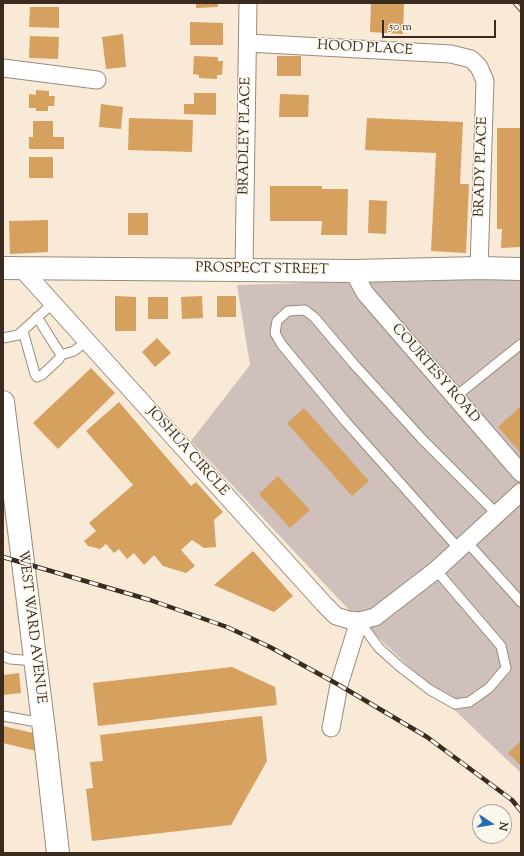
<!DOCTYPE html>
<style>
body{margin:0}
#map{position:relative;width:524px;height:856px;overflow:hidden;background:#f8ead7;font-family:"Sorts Mill Goudy",serif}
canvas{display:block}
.frame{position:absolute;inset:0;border:4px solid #3b2a1e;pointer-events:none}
.north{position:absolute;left:472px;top:804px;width:40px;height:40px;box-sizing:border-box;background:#fbf7ec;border:1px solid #aea59a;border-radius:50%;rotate:102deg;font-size:11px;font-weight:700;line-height:16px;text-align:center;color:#3b2a1e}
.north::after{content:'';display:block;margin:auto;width:14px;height:18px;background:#1f6fb2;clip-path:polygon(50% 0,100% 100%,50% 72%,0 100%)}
.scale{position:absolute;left:382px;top:20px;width:114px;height:18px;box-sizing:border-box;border:2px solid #3b2a1e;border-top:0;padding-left:5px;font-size:12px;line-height:14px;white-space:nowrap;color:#3b2a1e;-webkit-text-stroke:3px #fbf7ec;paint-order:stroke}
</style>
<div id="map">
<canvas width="524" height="856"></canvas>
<div class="frame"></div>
<div class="north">N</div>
<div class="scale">50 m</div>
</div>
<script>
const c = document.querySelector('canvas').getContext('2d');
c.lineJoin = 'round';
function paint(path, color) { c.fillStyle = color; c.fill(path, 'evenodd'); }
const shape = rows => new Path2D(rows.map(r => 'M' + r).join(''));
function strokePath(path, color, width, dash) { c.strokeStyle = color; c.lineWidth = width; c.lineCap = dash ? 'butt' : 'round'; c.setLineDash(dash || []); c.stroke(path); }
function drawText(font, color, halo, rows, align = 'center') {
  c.font = font + ' "Sorts Mill Goudy",serif'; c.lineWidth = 3; c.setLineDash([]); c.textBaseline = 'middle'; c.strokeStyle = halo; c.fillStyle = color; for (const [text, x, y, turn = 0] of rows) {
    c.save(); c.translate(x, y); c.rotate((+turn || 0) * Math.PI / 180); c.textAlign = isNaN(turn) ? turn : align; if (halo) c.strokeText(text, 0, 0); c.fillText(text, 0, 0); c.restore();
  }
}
paint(shape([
 [521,277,521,773,348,609,191,441,250,365,237,285]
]), '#cfc0bb');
paint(shape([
 [196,3,218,3,218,7,196,8],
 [371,3,404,3,403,34,370,32],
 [30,7,59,7,59,28,29,27],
 [190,22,223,23,223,45,190,45],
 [123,34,126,67,106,69,102,37],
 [30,36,59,37,58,59,29,58],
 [194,56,218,57,218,61,223,61,222,75,217,75,217,79,199,78,199,75,193,74],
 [277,56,301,56,301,76,277,76],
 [36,90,49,91,49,96,55,96,54,106,48,106,48,111,36,111,36,108,29,108,29,94,36,95],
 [194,93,216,93,216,115,184,114,184,104,194,104],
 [280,94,309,95,308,117,279,117],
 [101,104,123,107,121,129,99,127],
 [129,118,193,120,192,152,128,150],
 [367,118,463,122,460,184,469,184,466,253,431,251,436,153,365,150],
 [33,121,53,121,53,137,64,137,64,149,29,149,29,137,33,137],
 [497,128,521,128,521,247,501,248,502,229,497,229],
 [29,157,53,157,53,178,29,178],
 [270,186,322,186,322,189,348,189,347,235,321,235,322,221,270,221],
 [369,200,387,201,386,234,368,233],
 [128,213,148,213,148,235,128,235],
 [48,220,48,252,10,254,9,221],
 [115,296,136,297,136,331,115,331],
 [202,296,203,318,182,319,181,297],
 [217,296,236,296,236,317,217,317],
 [148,297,168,297,168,319,148,319],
 [157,338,171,353,155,367,142,352],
 [91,368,115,393,58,449,33,423],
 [119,402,191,486,196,482,223,512,214,520,216,547,204,548,192,540,181,550,195,566,186,573,163,566,154,555,144,565,134,553,127,559,119,549,114,553,106,544,100,549,88,546,84,541,96,531,89,523,133,485,86,431],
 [521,406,521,453,498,427],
 [304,408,369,481,352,496,287,423],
 [278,476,310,510,290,528,259,494],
 [253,551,293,596,274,612,214,585],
 [232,667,275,687,277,705,98,726,93,683],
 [19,673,21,693,3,695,3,675],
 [262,716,267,761,231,825,92,841,86,789,93,788,90,762,103,761,100,735],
 [3,726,33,733,36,751,3,743],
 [521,741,521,766,508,753]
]), '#d6a05e');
const service = shape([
 [23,331,35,374,37,377,42,375,59,359,61,355,37,317],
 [3,338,18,335,53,303],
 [61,355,74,351,87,341],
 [455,397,521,344],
 [467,542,521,602],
 [459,549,346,422,282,345,275,333,277,321,288,311,305,310,315,318,353,363,422,439,497,514],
 [359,621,379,648,399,666,430,690,455,704,469,702,489,688,506,668,501,646,436,570],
 [3,656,10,659,35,661],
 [3,716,43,723]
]);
const minor = shape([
 [248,43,451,54,471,59,479,67,485,81,479,268],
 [3,68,97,80],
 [22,269,324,604,336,616,349,620,359,621,375,617,436,570,521,492],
 [244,269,248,3],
 [353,271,365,293,521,473],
 [331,728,339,685,359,621]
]);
const tertiary = shape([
 [3,268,353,271,479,268,521,269],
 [3,402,45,738,58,853]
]);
strokePath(service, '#9a8a7a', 11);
strokePath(minor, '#9a8a7a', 19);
strokePath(tertiary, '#9a8a7a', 24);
strokePath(service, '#fff', 9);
strokePath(minor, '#fff', 17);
strokePath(tertiary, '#fff', 22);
const rail = shape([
 [515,3,521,10],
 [3,557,150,600,227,627,270,647,339,685,427,737,512,800,521,811]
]);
strokePath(rail, '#3b2a1e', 4.5);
strokePath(rail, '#fbf7ec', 3, [9]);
drawText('14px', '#3b2a1e', '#fbf7ec', [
 ["HOOD PLACE",365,49,3],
 ["BRADLEY PLACE",246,136,-89],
 ["BRADY PLACE",482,167,-88],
 ["PROSPECT STREET",262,270,1],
 ["COURTESY ROAD",435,374,49],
 ["JOSHUA CIRCLE",187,452,48],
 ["WEST WARD AVENUE",31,627,83]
]);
</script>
